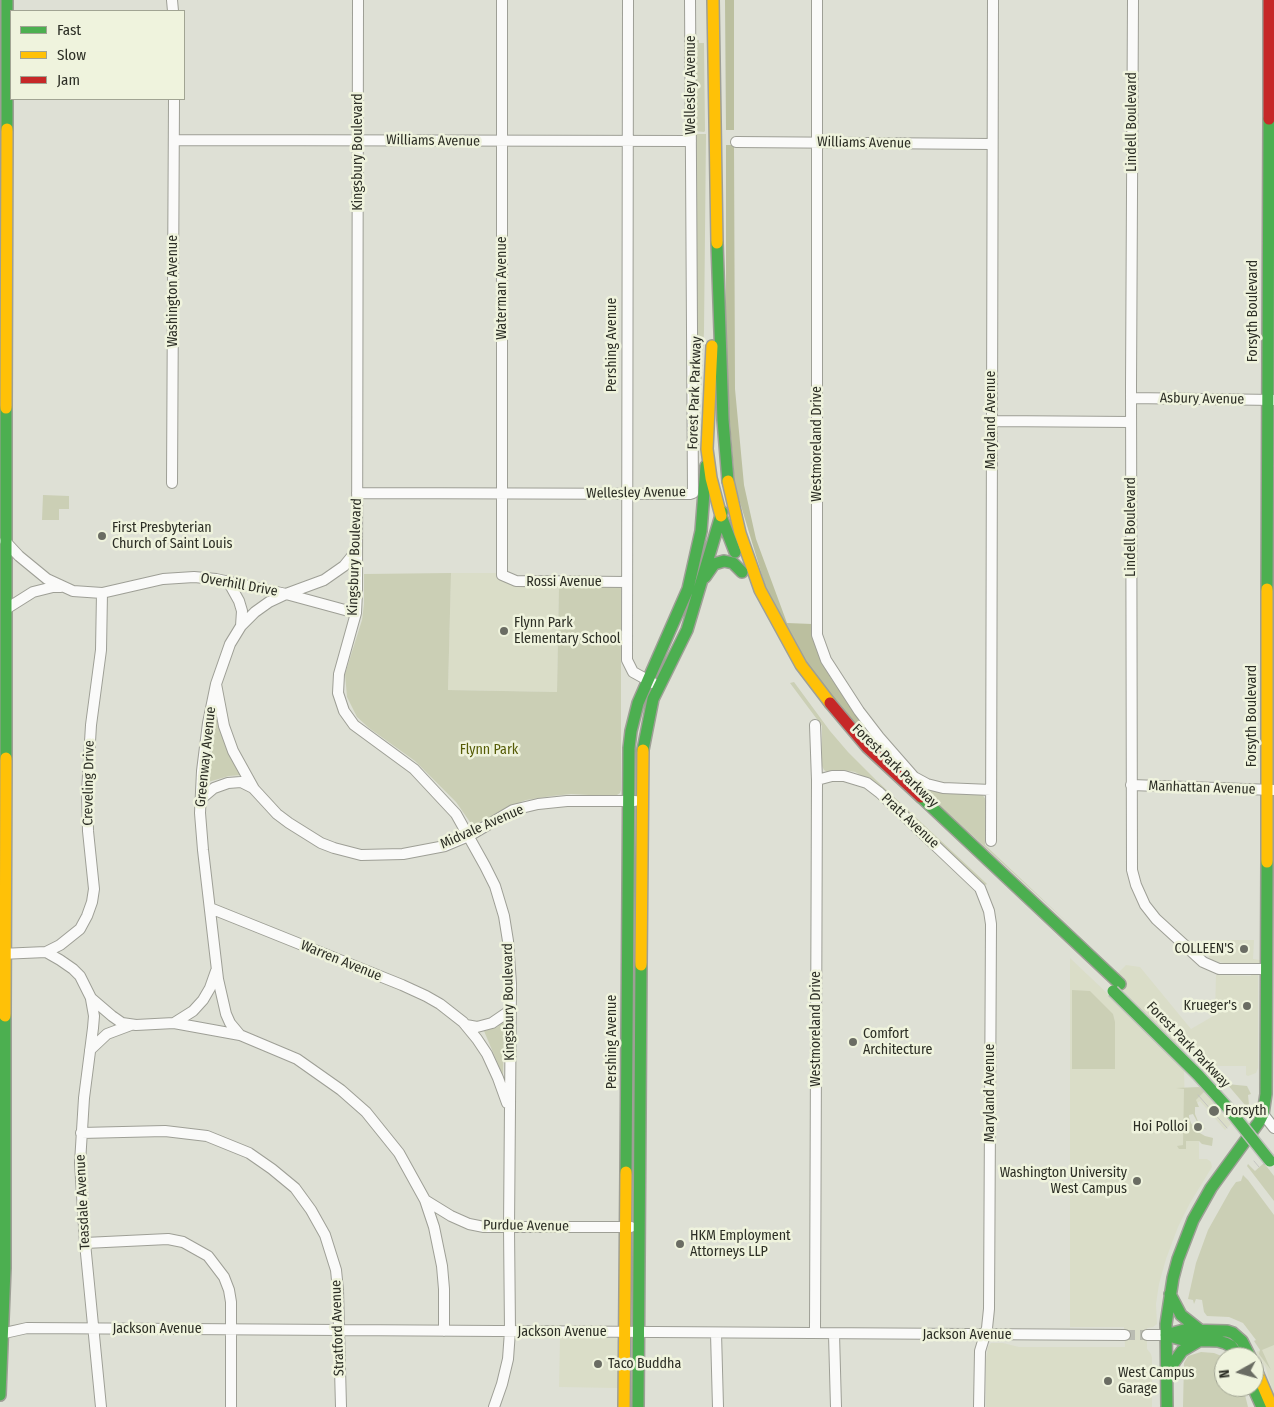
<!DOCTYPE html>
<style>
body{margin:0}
#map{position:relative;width:1274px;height:1407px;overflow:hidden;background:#dee0d5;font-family:"Fira Sans Condensed",sans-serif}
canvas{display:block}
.legend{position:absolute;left:10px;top:10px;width:175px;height:90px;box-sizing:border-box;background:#eff3dd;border:1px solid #a1a493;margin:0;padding:6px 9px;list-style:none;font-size:15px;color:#2c2e25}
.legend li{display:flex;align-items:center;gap:10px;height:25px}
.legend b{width:25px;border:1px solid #a1a493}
.north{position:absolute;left:1214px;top:1347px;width:50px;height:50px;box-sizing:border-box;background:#eff3dd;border:1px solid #a1a493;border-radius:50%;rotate:263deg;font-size:14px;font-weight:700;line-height:20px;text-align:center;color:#2c2e25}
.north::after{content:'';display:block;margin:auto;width:18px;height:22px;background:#6a6c63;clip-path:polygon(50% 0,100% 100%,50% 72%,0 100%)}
</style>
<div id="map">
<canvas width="1274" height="1407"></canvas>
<ul class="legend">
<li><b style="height:6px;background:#4caf50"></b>Fast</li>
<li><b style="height:6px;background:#ffc107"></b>Slow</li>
<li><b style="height:6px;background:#c62828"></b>Jam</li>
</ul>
<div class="north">N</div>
</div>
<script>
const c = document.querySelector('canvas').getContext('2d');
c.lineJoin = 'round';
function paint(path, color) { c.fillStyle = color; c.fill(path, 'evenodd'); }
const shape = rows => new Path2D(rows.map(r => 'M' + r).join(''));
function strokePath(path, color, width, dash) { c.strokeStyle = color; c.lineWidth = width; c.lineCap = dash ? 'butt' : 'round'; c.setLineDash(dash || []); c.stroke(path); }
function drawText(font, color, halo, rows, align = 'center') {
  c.font = font + ' "Fira Sans Condensed",sans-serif'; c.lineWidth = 5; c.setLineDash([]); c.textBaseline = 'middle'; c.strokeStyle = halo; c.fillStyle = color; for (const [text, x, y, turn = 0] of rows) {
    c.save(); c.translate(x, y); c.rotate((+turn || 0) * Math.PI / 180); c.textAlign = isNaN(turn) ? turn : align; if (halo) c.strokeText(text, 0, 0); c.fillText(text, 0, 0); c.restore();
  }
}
paint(shape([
 [451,573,496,573,500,579,508,583,559,584,557,692,448,690],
 [1209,940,1254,940,1253,959,1260,960,1260,963,1258,965,1251,966,1251,963,1224,963,1213,961,1209,958],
 [1070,958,1109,995,1117,974,1126,965,1140,967,1191,1029,1215,1015,1216,975,1251,976,1252,973,1258,974,1258,1068,1256,1073,1248,1076,1246,1075,1246,1066,1203,1066,1183,1036,1186,1141,1199,1141,1199,1159,1207,1159,1211,1162,1212,1167,1190,1203,1178,1227,1166,1259,1159,1284,1156,1304,1157,1324,1153,1327,1147,1328,1147,1349,1151,1354,1152,1358,1152,1407,986,1407,986,1360,988,1347,991,1343,1003,1343,1019,1347,1125,1347,1124,1327,1070,1327],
 [1205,1091,1231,1124,1225,1130,1200,1101,1197,1103,1195,1101],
 [560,1337,616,1338,618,1341,618,1388,559,1387],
 [1274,1344,1274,1396,1266,1368,1256,1352]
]), '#daddc8');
paint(shape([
 [694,40,699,40,699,43,704,43,705,131,704,132,695,131],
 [695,134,706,134,704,331,699,431,699,498],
 [43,495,69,496,69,509,59,509,59,520,42,520],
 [451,573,448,690,557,692,559,584,619,585,621,588,621,790,620,793,617,795,607,796,571,794,552,796,526,800,510,806,475,825,470,822,456,802,415,761,369,728,357,717,347,697,345,674,362,620,364,604,364,574],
 [794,682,830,731,848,752,876,780,987,884,985,885,877,784,855,772,843,770,827,772,824,770,822,766,822,726,790,683],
 [217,712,242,775,229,776,208,782],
 [880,745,940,792,982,794,986,800,985,845,1071,926,877,748],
 [1072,990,1090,991,1113,1014,1115,1022,1115,1069,1072,1069],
 [504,1021,503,1076,484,1031,497,1027],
 [1227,1084,1247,1086,1251,1094,1248,1095,1249,1105,1245,1105],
 [1199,1087,1205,1091,1196,1100,1199,1107,1195,1107,1195,1114,1199,1124,1207,1130,1199,1125,1193,1114,1189,1115,1189,1117,1191,1123,1198,1132,1205,1136,1213,1138,1212,1146,1202,1144,1199,1141,1186,1141,1186,1149,1179,1149,1177,1146,1183,1145,1184,1089,1176,1088],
 [1264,1163,1274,1176,1274,1201,1247,1166,1248,1164,1255,1171],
 [1243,1175,1248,1180,1274,1215,1274,1345,1262,1350,1271,1370,1259,1354,1260,1350,1254,1341,1256,1340,1243,1323,1229,1317,1207,1316,1204,1312,1202,1300,1196,1299,1194,1304,1193,1300,1188,1299,1196,1263,1208,1230,1231,1189,1236,1182,1241,1181],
 [1201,1352,1214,1353,1224,1357,1224,1387,1243,1387,1248,1407,1183,1407,1184,1363,1188,1356]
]), '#cbcfb5');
paint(shape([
 [725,0,734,0,734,130,726,130],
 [726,145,734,145,735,389,744,485,756,539,787,623,812,624,820,659,832,680,880,745,877,748,825,693,771,605,735,486,726,370]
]), '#bbbf9f');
strokePath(shape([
 [1125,1335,1147,1335]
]), '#babcb2', 10, [10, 5]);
const street = shape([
 [172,0,173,11],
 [358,0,357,592,356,613,339,674,338,693,344,711,354,725,414,769,456,814,485,866,495,886,504,916,508,941,511,984,509,1228,510,1331,508,1359,502,1384,494,1407],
 [502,0,502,575,516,581,627,582],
 [628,0,627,653,627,660,633,672,653,683],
 [817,0,817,635,826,660,859,711,879,737,914,777,927,784,943,788,991,790],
 [1133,0,1131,386,1132,870,1136,885,1145,905,1156,919,1203,962,1219,969,1266,969],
 [175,140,691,141],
 [736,142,992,144],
 [1131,398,1274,400],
 [991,421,1131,422],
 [172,483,174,99],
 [357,493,690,494,693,493,690,0],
 [5,541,19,556,47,579,73,591,102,593,163,579,194,577,216,579,286,594,356,613],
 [229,583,239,601,242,611,241,626,230,644,216,684,208,723,202,771,200,813,203,850,218,979,226,1014,230,1023,240,1035],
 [6,609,33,592,53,587,61,587],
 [241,626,255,612,269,602,286,594,324,580,344,566,357,550],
 [216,684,224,726,233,751,254,789,277,814,289,823,321,843,334,848,361,855,403,854,445,846,469,836,513,810,538,804,567,801,635,801],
 [817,780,832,776,844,776,867,783,880,793,980,888,989,911,991,924,989,1309,987,1328,980,1351,979,1407],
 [1131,785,1274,790],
 [201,799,214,788,228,783,241,782,253,788],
 [991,841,993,0],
 [210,908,402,985,426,996,440,1004,463,1022,477,1039,487,1054,498,1078,507,1103],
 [46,952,60,945,80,929,87,916,92,902,94,889,88,831,87,792,91,725,101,650,102,593],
 [0,954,46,952,60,960,73,969,80,976,91,998,112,1016,122,1023,136,1025,174,1023,240,1035,297,1059,341,1090,366,1112,399,1153,425,1200,451,1216,469,1224,484,1227,631,1227],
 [91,999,94,1016,93,1028,84,1098,80,1163,85,1243,101,1407],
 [174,1023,193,1011,203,1000,210,988,216,971],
 [466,1025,477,1027,492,1023,511,1010],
 [90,1050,107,1034,131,1025],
 [1263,1114,1274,1128],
 [81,1133,165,1131,207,1136,249,1153,272,1169,295,1188,311,1210,325,1235,336,1270,338,1290,341,1407],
 [425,1200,434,1227,442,1266,444,1289,444,1331],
 [85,1243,168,1239,183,1242,208,1256,224,1277,229,1290,231,1302,231,1407],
 [716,1333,718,1407],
 [815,1333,817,780,815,725],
 [0,1334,27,1328,1125,1335],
 [834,1334,836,1407],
 [1147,1335,1166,1335]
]);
const fast = shape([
 [7,129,7,0],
 [717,243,723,420,728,481],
 [721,516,735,552],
 [705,577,714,564,724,561,733,563,742,572],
 [1267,589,1269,119],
 [643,750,653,699,687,630,722,512],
 [6,758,6,408],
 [921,797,1120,984],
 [626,1172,629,748,631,731,638,703,688,589,701,531,706,466],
 [1170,1294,1181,1315,1200,1330],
 [1166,1335,1184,1330,1227,1331,1233,1333,1242,1341,1250,1357],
 [1166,1335,1183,1340,1218,1341,1225,1343,1231,1346,1239,1357],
 [1166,1374,1182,1351,1199,1341],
 [1253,1387,1262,1407],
 [0,1395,5,1268,5,1016],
 [638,1407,641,965],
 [1167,1407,1166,1324,1173,1278,1178,1259,1193,1220,1211,1188,1259,1122,1263,1114,1266,1094,1267,862]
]);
const slow = shape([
 [713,0,717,243],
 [712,346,707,449,711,478,721,516],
 [6,408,7,129],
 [728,481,740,533,760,590,801,665,830,703],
 [1267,862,1267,589],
 [641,965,643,750],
 [5,1016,6,758],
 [1254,1365,1272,1407],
 [624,1407,626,1172]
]);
const jam = shape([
 [1269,119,1269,0],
 [830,703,867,747,921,797]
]);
strokePath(street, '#9e9f96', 12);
strokePath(fast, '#9e9f96', 14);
strokePath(slow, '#9e9f96', 14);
strokePath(jam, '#9e9f96', 14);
strokePath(street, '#fafaf9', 10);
strokePath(fast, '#4caf50', 11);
strokePath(slow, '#ffc107', 11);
strokePath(jam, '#c62828', 11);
strokePath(shape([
 [1198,1095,1227,1128],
 [1254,1161,1259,1167]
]), '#c4c4c1', 1);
const fastBridge = shape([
 [1113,991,1198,1075,1227,1107,1270,1161]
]);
strokePath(fastBridge, '#bdbeb8', 14, []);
strokePath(fastBridge, '#4caf50', 11);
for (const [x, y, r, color] of [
 [102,536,5,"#6a6c63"],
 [504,631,5,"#6a6c63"],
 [1244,949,5,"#6a6c63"],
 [1247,1006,5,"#6a6c63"],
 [853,1042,5,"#6a6c63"],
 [1214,1111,6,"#6a6c63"],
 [1198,1127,5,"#6a6c63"],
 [1137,1181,5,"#6a6c63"],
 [680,1244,5,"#6a6c63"],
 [598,1364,5,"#6a6c63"],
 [1108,1381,5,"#6a6c63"]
]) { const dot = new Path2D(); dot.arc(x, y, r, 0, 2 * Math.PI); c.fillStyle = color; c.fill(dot); strokePath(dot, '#eff3dd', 2); }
drawText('14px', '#2c2e25', '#eff3dd', [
 ["Wellesley Avenue",691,85,-90],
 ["Lindell Boulevard",1132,122,-90],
 ["Williams Avenue",433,141,1],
 ["Williams Avenue",864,143,1],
 ["Kingsbury Boulevard",358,152,-90],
 ["Waterman Avenue",502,288,-90],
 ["Washington Avenue",173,291,-90],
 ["Forsyth Boulevard",1253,311,-90],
 ["Pershing Avenue",612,345,-90],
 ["Forest Park Parkway",695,393,-88],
 ["Asbury Avenue",1202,399,1],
 ["Maryland Avenue",991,420,-90],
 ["Westmoreland Drive",817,444,-90],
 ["Wellesley Avenue",636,493,-1],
 ["Lindell Boulevard",1131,527,-90],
 ["Kingsbury Boulevard",355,557,-88],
 ["Rossi Avenue",564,582],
 ["Overhill Drive",239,585,10],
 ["Forsyth Boulevard",1252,716,-90],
 ["Greenway Avenue",206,757,-84],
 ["Forest Park Parkway",895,766,44],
 ["Creveling Drive",89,783,-89],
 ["Manhattan Avenue",1202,788,2],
 ["Pratt Avenue",910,821,43],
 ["Midvale Avenue",482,827,-24],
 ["Warren Avenue",341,961,22],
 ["Kingsbury Boulevard",509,1002,-91],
 ["Westmoreland Drive",816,1029,-90],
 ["Pershing Avenue",612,1042,-90],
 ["Forest Park Parkway",1188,1045,46],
 ["Maryland Avenue",990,1093,-90],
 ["Teasdale Avenue",83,1202,-93],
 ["Purdue Avenue",526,1226,1],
 ["Stratford Avenue",338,1328,-92],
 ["Jackson Avenue",157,1329],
 ["Jackson Avenue",562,1332],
 ["Jackson Avenue",967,1335]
]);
drawText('14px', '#2c2e25', '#eff3dd', [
 ["First Presbyterian",112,528],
 ["Church of Saint Louis",112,544],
 ["Flynn Park",514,623],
 ["Elementary School",514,639],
 ["COLLEEN'S",1234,949,"right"],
 ["Krueger's",1237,1006,"right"],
 ["Comfort",863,1034],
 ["Architecture",863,1050],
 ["Forsyth",1225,1111],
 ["Hoi Polloi",1188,1127,"right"],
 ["Washington University",1127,1173,"right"],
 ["West Campus",1127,1189,"right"],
 ["HKM Employment",690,1236],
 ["Attorneys LLP",690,1252],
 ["Taco Buddha",608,1364],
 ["West Campus",1118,1373],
 ["Garage",1118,1389]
], 'left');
drawText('14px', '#565c06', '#eff3dd', [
 ["Flynn Park",489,750]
]);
</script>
